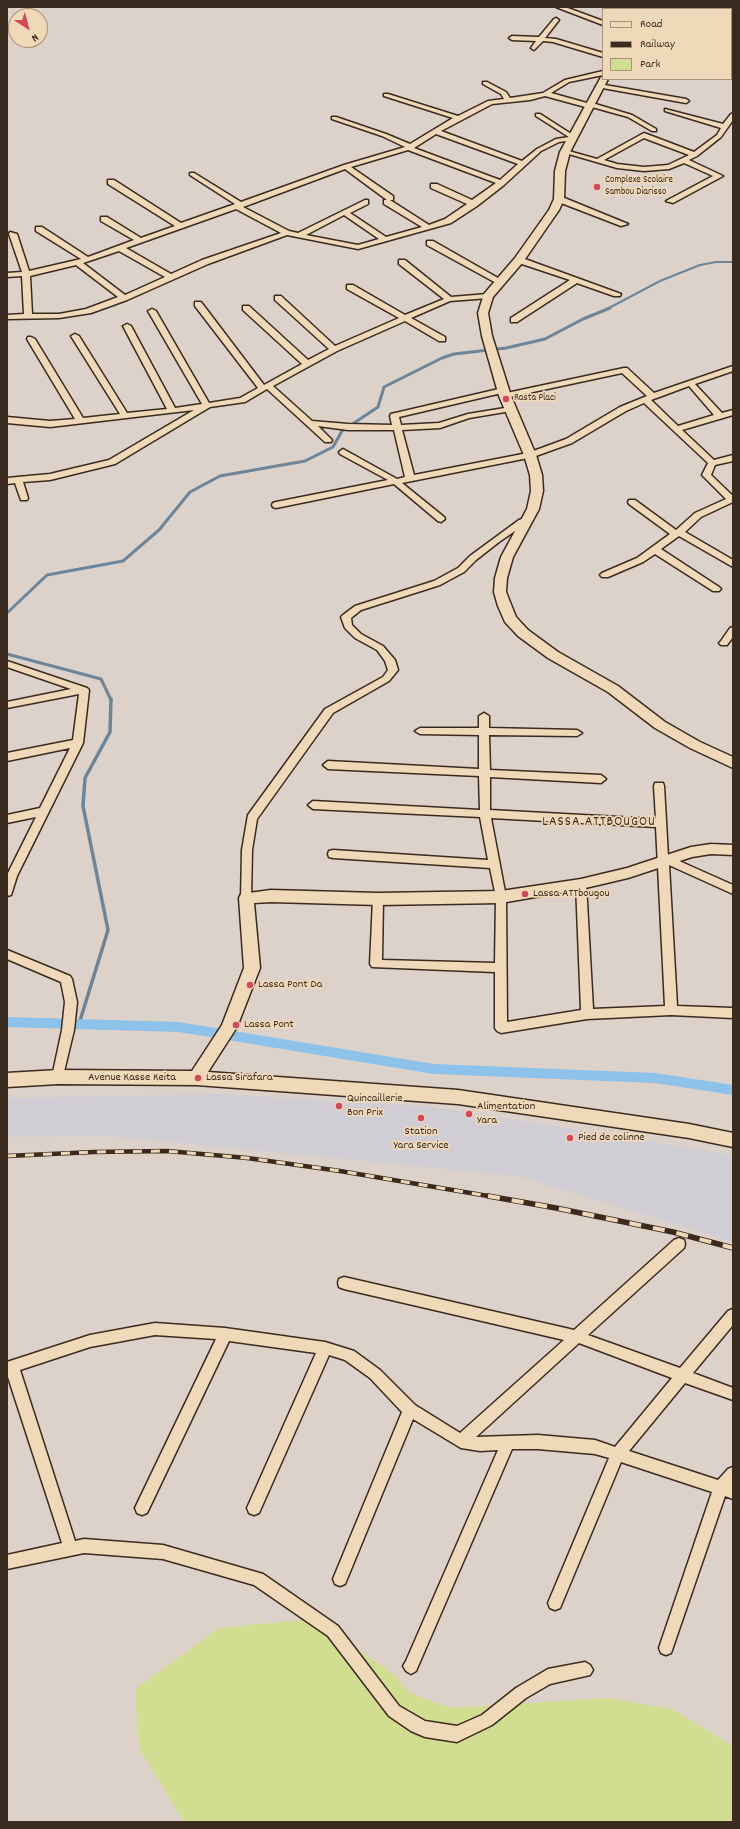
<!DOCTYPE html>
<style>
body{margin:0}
#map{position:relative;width:740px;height:1829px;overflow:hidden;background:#ddd2c9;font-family:Dekko,sans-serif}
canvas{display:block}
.frame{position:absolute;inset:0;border:8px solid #3b2a1e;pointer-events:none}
.legend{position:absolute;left:602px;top:8px;width:130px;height:72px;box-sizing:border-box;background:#f0d9b8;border:1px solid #a8937a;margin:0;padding:5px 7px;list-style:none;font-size:12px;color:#3b2a1e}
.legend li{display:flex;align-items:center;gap:8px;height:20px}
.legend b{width:20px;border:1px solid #a8937a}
.north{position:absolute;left:8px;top:8px;width:40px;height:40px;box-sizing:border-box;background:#f0d9b8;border:1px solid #a8937a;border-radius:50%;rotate:144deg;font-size:11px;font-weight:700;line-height:16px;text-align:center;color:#3b2a1e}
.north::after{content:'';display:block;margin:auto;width:14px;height:18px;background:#d1495b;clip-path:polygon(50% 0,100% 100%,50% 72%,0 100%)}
</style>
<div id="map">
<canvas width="740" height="1829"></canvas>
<div class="frame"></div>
<ul class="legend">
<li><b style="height:5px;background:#f0d9b8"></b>Road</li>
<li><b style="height:5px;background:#3b2a1e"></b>Railway</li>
<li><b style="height:11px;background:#d1de91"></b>Park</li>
</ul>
<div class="north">N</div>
</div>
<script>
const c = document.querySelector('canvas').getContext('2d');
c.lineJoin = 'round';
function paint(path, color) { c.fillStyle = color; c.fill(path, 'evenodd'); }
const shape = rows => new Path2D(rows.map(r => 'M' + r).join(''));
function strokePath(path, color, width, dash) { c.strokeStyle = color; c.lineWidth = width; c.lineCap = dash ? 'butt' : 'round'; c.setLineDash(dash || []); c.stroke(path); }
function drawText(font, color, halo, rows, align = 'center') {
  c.font = font + ' Dekko,sans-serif'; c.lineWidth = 3.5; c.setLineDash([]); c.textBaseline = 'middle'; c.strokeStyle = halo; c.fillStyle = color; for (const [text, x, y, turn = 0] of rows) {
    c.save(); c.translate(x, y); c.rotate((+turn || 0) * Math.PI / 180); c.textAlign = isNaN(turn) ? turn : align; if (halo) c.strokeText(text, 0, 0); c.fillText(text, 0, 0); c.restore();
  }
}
paint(shape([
 [221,1094,435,1107,733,1155,733,1242,518,1176,109,1136,7,1137,7,1098]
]), '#d0cdd5');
paint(shape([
 [313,1619,395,1675,410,1693,451,1708,607,1698,672,1709,733,1746,733,1822,184,1822,139,1749,135,1689,219,1628]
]), '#d1de91');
strokePath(shape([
 [607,309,660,281,700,265,716,262,733,262]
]), '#6c8598', 2);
strokePath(shape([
 [7,613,47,575,123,561,159,530,190,492,220,476,305,461,333,447,342,431,378,407,384,387,442,358,454,354,506,348,545,339,583,319,610,308],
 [7,654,101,679,111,700]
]), '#6c8598', 3);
strokePath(shape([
 [79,1024,108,930,83,806,85,778,110,732,111,699]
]), '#6c8598', 3.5);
paint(shape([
 [7,1017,179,1022,434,1064,655,1073,733,1085,733,1095,655,1083,434,1074,179,1032,7,1027,7,1017]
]), '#8dc2ea');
const street = shape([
 [556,7,565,7,603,21,603,25,556,7],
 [649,7,658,7,661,9,652,9,649,7],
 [706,7,718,7,714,9,702,9,706,7],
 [556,18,559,20,545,38,556,39,603,53,603,57,553,42,543,41,534,50,531,48,536,41,512,40,509,38,512,36,539,37,554,19,556,18],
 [731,51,733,52,733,56,731,55,731,51],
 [603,71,603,75,569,82,551,93,587,103,592,103,632,115,656,129,656,131,652,131,628,117,592,107,589,108,545,96,530,100,492,104,441,131,522,161,537,149,556,139,569,137,536,116,536,114,540,114,576,137,573,140,559,142,541,151,504,185,477,206,451,223,358,249,287,235,208,264,127,300,91,313,59,318,7,319,7,315,24,314,22,276,7,277,7,273,22,272,9,234,10,232,17,234,29,271,81,259,36,231,36,227,42,227,88,257,134,240,101,221,101,217,107,217,141,238,175,226,108,184,108,180,114,180,181,223,235,204,190,175,190,173,194,173,241,202,344,165,405,147,382,136,332,119,332,117,336,117,386,134,410,144,453,118,384,96,384,94,388,94,458,116,488,101,504,99,501,94,483,84,483,82,487,82,506,92,510,98,543,93,565,80,603,71],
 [436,134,518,164,500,180,414,148,436,134],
 [408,150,496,183,472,200,437,184,431,184,431,188,467,204,445,219,429,225,390,200,384,200,384,204,422,227,386,237,350,213,368,204,368,200,365,200,298,233,289,231,243,207,345,169,387,200,393,200,393,196,351,167,408,150],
 [236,209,281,233,202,260,171,274,126,248,236,209],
 [344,215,379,239,358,245,306,235,344,215],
 [119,251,165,277,125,295,83,263,119,251],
 [76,265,118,297,86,309,59,314,32,314,30,276,76,265],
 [599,84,686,99,689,101,686,103,597,87,596,86,599,84],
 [665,109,723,124,731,114,733,113,733,120,721,137,697,156,689,160,723,176,673,203,666,201,713,176,684,163,669,169,644,171,617,168,562,152,565,150,597,159,644,133,694,152,717,135,721,128,665,111,665,109],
 [644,138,689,155,668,165,644,167,617,164,604,160,644,138],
 [556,197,562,197,628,224,621,226,556,201,556,197],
 [427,241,433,241,505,282,501,284,498,284,427,245,427,241],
 [516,258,522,258,621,294,620,296,614,296,577,283,517,322,511,322,511,318,570,280,516,262,516,258],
 [399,260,405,260,451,297,488,294,492,296,488,298,450,301,411,318,445,337,445,341,439,341,405,321,337,351,273,386,312,421,348,424,392,425,390,416,391,414,503,388,506,388,506,392,399,417,401,425,439,423,468,414,511,407,515,409,511,411,469,418,440,428,402,430,414,475,528,453,566,439,620,407,647,396,622,373,505,398,501,396,502,394,624,368,627,368,654,393,733,366,733,371,695,384,722,413,733,410,733,415,682,430,714,460,733,455,733,461,715,465,711,475,733,496,733,502,701,517,685,532,733,560,733,567,679,536,661,549,719,587,721,589,719,591,713,591,655,554,643,562,608,577,602,577,600,575,602,573,637,558,670,534,629,504,628,502,629,500,635,500,676,530,695,513,726,499,702,475,708,463,644,403,626,411,572,443,533,457,402,483,444,517,445,519,441,522,438,521,394,484,276,508,273,507,272,505,273,503,276,502,388,480,340,454,339,452,343,449,397,479,405,477,394,430,348,430,318,426,332,440,331,442,325,442,267,389,245,402,210,407,115,464,50,480,23,482,28,498,27,500,21,500,15,483,7,484,7,478,50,474,109,460,194,410,50,427,7,423,7,417,50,421,75,419,27,339,28,337,31,337,35,339,83,418,120,414,71,336,75,334,79,336,127,413,167,409,123,326,127,324,131,326,175,408,202,404,148,311,152,309,156,311,209,403,240,398,258,388,195,306,195,302,201,302,264,385,302,364,243,310,243,306,249,306,308,360,329,349,275,300,275,296,281,296,335,346,399,318,347,289,347,285,353,285,405,315,444,299,399,264,399,260],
 [689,386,714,415,678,426,651,400,689,386],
 [528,517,531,518,532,520,531,522,525,524,499,542,476,560,464,572,440,585,361,610,351,618,352,625,361,634,383,646,395,660,398,670,389,681,333,713,257,819,252,850,251,898,250,901,246,902,242,901,241,898,242,850,248,815,325,709,383,677,388,670,385,661,377,650,355,638,345,628,341,617,343,615,355,606,434,581,458,568,470,556,519,520,528,517],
 [733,627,733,637,727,645,721,645,719,643,721,641,730,628,733,627],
 [7,661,87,688,89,690,83,743,17,876,12,892,11,895,7,896,7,875,36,817,7,823,7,815,40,808,70,748,7,761,7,753,73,740,79,694,7,708,7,702,71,689,7,667,7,661],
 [484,713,489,716,489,728,577,730,582,733,577,736,489,735,490,770,601,775,606,779,601,783,490,777,490,810,656,819,654,786,655,783,663,783,664,786,668,856,733,885,733,894,669,865,677,1006,733,1008,733,1018,671,1015,587,1019,501,1033,497,1031,495,1028,495,972,372,967,370,964,373,899,374,896,378,895,382,896,383,899,382,960,495,963,496,897,490,868,333,858,329,857,328,854,329,851,333,850,488,860,480,817,313,809,308,805,313,801,480,810,479,776,328,769,323,765,328,761,479,769,479,735,420,734,415,731,420,728,479,728,479,716,484,713],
 [491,818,656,827,665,1006,593,1009,586,884,585,881,581,880,577,881,576,884,581,1010,507,1022,506,897,491,818],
 [7,950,70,976,72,979,77,1002,74,1030,62,1080,58,1082,54,1080,52,1077,62,1030,65,1002,61,982,7,959,7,950],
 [679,1238,684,1240,685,1244,684,1248,588,1335,680,1368,728,1311,733,1309,733,1325,693,1373,733,1388,733,1400,685,1383,629,1451,718,1480,728,1469,733,1467,733,1499,725,1496,671,1653,666,1655,661,1653,659,1648,712,1492,621,1462,560,1608,555,1610,550,1608,548,1603,609,1458,595,1454,538,1449,512,1449,416,1671,411,1674,406,1671,403,1666,406,1661,498,1450,480,1451,461,1448,413,1419,345,1584,340,1586,335,1584,333,1579,402,1412,370,1378,345,1360,329,1355,259,1513,254,1515,249,1513,247,1508,316,1353,229,1341,147,1513,142,1515,137,1513,135,1508,216,1339,155,1335,90,1347,20,1370,75,1541,84,1539,163,1545,263,1574,338,1626,399,1706,425,1721,457,1726,482,1715,516,1688,548,1669,585,1662,590,1665,593,1670,590,1675,550,1684,526,1698,492,1725,457,1742,425,1737,411,1731,389,1716,328,1636,254,1585,163,1559,84,1553,7,1569,7,1555,62,1543,7,1374,7,1362,90,1335,155,1323,225,1328,325,1342,354,1351,380,1370,415,1405,460,1433,564,1340,344,1289,339,1287,338,1283,339,1279,344,1277,574,1330,674,1240,679,1238],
 [579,1343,672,1378,615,1447,595,1440,538,1435,476,1437,579,1343]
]);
const secondary = shape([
 [666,7,675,7,674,9,665,9,666,7],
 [601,77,603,77,603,79,608,79,570,152,565,171,564,199,559,210,523,262,493,297,488,313,492,336,511,396,536,455,542,475,543,491,539,509,513,557,507,578,506,592,516,617,528,630,558,652,618,686,665,722,700,742,733,757,733,768,690,748,655,728,608,692,548,658,518,636,505,622,498,606,494,592,495,578,501,557,527,509,531,491,530,475,524,455,499,396,482,336,478,313,484,294,515,258,549,210,554,199,555,171,560,152,601,77],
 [711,844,733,845,733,855,711,854,692,857,628,878,581,889,501,903,378,905,271,902,254,903,260,968,237,1027,208,1072,458,1090,689,1124,733,1133,733,1147,689,1138,458,1104,196,1085,58,1084,7,1087,7,1073,58,1070,192,1071,222,1025,244,968,239,898,241,894,271,890,378,893,501,891,581,879,627,868,691,847,711,844]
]);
strokePath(street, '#3b2a1e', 3);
strokePath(secondary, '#3b2a1e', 3);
paint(street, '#f0d9b8');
paint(secondary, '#f0d9b8');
const railFar1 = shape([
 [7,1156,94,1152,167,1151,247,1158,340,1171,494,1197]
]);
const rail = shape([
 [488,1196,556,1208,673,1232,733,1248]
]);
strokePath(railFar1, '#3b2a1e', 4.5);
strokePath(rail, '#3b2a1e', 5.5);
strokePath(railFar1, '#f0d9b8', 3, [9]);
strokePath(rail, '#f0d9b8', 4, [12]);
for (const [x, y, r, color] of [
 [597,187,4,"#d1495b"],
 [506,399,4,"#d1495b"],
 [525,894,4,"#d1495b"],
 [250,985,4,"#d1495b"],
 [236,1025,4,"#d1495b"],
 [198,1078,4,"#d1495b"],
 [339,1106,4,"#d1495b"],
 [469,1114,4,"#d1495b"],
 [421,1118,4,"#d1495b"],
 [570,1138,4,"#d1495b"]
]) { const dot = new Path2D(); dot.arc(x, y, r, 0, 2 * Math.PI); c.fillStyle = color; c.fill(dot); strokePath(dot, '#f0d9b8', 1.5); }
drawText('10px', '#3b2a1e', '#f0d9b8', [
 ["Complexe Scolaire",605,181],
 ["Sambou Diarisso",605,193],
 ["Rasta Placi",514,399]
], 'left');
drawText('12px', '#3b2a1e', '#f0d9b8', [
 ["Lassa ATTbougou",533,894],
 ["Lassa Pont Da",258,985],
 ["Lassa Pont",244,1025],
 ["Lassa Sirafara",206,1078],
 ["Quincaillerie",347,1099],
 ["Bon Prix",347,1113],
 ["Alimentation",477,1107],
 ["Yara",477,1121],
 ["Station",421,1132,"center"],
 ["Yara Service",421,1146,"center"],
 ["Pied de colinne",578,1138]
], 'left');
drawText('12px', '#3b2a1e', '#f0d9b8', [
 ["Avenue Kasse Keita",132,1078]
]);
c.letterSpacing = '1px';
drawText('14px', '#3b2a1e', '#f0d9b8', [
 ["LASSA ATTBOUGOU",599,823]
]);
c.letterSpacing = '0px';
</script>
